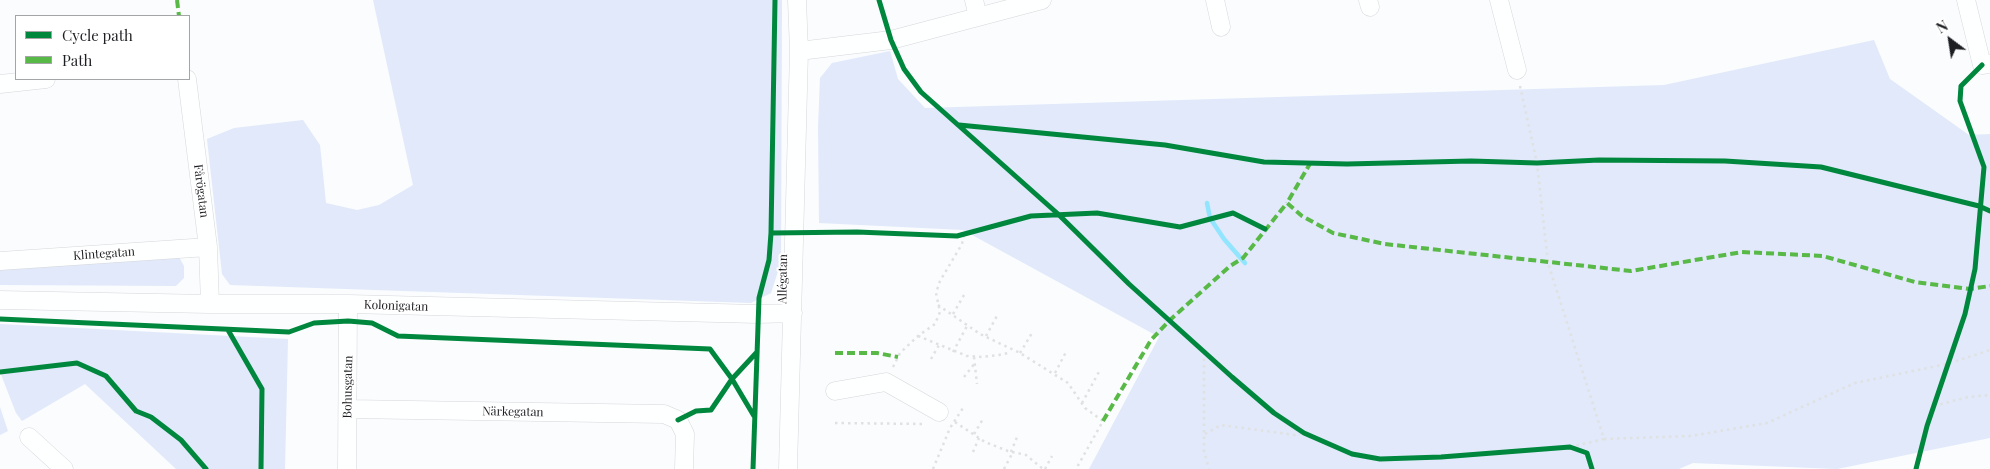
<!DOCTYPE html>
<meta charset="utf-8">
<style>
body{margin:0}
#map{position:relative;width:1990px;height:469px;overflow:hidden;background:#fafcfe;font-family:"Playfair Display",serif}
canvas{display:block}
.legend{position:absolute;left:15px;top:15px;width:175px;height:65px;box-sizing:border-box;background:#fff;border:1px solid #a4a5a6;margin:0;padding:6px 9px;list-style:none;font-size:15px;color:#1c1e21}
.legend li{display:flex;align-items:center;gap:10px;height:25px}
.legend b{width:25px;border:1px solid #a4a5a6}
.north{position:absolute;left:1925px;top:15px;width:50px;height:50px;-webkit-text-stroke:4px #fff;paint-order:stroke;rotate:329deg;font-size:14px;font-weight:700;line-height:20px;text-align:center;color:#1c1e21}
.north::after{content:'';display:block;margin:auto;width:18px;height:22px;background:#1c1e21;clip-path:polygon(50% 0,100% 100%,50% 72%,0 100%)}
</style>
<div id="map">
<canvas width="1990" height="469"></canvas>
<ul class="legend">
<li><b style="height:6px;background:#00873e"></b>Cycle path</li>
<li><b style="height:6px;background:#58b947"></b>Path</li>
</ul>
<div class="north">N</div>
</div>
<script>
const c = document.querySelector('canvas').getContext('2d');
c.lineJoin = 'round';
function paint(path, color) { c.fillStyle = color; c.fill(path, 'evenodd'); }
const shape = rows => new Path2D(rows.map(r => 'M' + r).join(''));
function strokePath(path, color, width, dash) { c.strokeStyle = color; c.lineWidth = width; c.lineCap = dash ? 'butt' : 'round'; c.setLineDash(dash || []); c.stroke(path); }
function drawText(font, color, halo, rows, align = 'center') {
  c.font = font + ' "Playfair Display",serif'; c.lineWidth = 4.5; c.setLineDash([]); c.textBaseline = 'middle'; c.strokeStyle = halo; c.fillStyle = color; for (const [text, x, y, turn = 0] of rows) {
    c.save(); c.translate(x, y); c.rotate((+turn || 0) * Math.PI / 180); c.textAlign = isNaN(turn) ? turn : align; if (halo) c.strokeText(text, 0, 0); c.fillText(text, 0, 0); c.restore();
  }
}
paint(shape([
 [373,0,782,0,781,262,771,293,751,303,230,285,222,274,207,139,234,128,303,120,320,145,326,203,357,210,379,205,413,185],
 [1874,40,1890,79,1969,135,1990,134,1990,438,1837,469,1693,463,1679,469,1089,469,1159,337,963,230,819,223,818,128,820,78,832,63,890,51,898,79,925,108,1664,85],
 [179,257,184,266,184,278,176,286,0,285,0,266],
 [0,324,288,339,285,469,176,469,85,384,22,421,16,413,0,372],
 [0,407,8,431,0,435]
]), '#e1e9fa');
strokePath(shape([
 [1207,203,1210,218,1224,239,1245,263]
]), '#92e5fe', 4.5);
const minor = shape([
 [974,0,978,17],
 [1215,0,1221,27],
 [1368,0,1370,7],
 [1499,0,1517,70],
 [1966,0,1982,65,1990,64],
 [799,51,891,40,1042,0],
 [187,79,208,247,210,304],
 [0,84,46,79],
 [0,261,208,247],
 [0,300,210,304,348,304,758,314,793,313],
 [835,391,886,382,939,412],
 [348,409,664,414,678,420,685,434,684,469],
 [29,437,64,469],
 [347,469,348,304],
 [788,469,799,51,797,0]
]);
strokePath(minor, '#d5d7da', 19);
strokePath(shape([
 [1520,86,1537,163,1548,263,1604,439,1570,447],
 [938,305,980,334,1020,353,1068,383,1085,408,1103,421,1076,469],
 [953,314,964,295],
 [918,336,967,356,982,357,999,355,1008,353,1010,351],
 [986,336,998,314],
 [953,352,967,326],
 [1204,352,1204,451,1209,469],
 [1020,353,1032,333],
 [974,357,977,384],
 [931,359,939,345],
 [893,367,900,353,918,336,935,324,940,312,936,293,940,281,962,244,964,235],
 [1055,373,1066,352],
 [964,377,975,363],
 [1082,403,1100,370],
 [1934,406,1968,397,1990,395],
 [955,422,985,442,1008,451,1026,455,1043,469],
 [835,423,926,424],
 [974,434,983,419],
 [1205,434,1221,425,1295,435,1304,433],
 [1604,439,1691,436,1767,423,1855,383,1947,364,1990,350],
 [973,452,979,438],
 [1011,452,1017,437],
 [933,469,950,428,963,408],
 [1004,469,1013,452],
 [1045,469,1052,456]
]), '#e0e1e1', 2.5, [2.5, 4]);
strokePath(minor, '#feffff', 18);
strokePath(shape([
 [177,0,179,16],
 [1311,162,1287,203,1302,216,1333,233,1385,244,1631,271,1742,252,1823,256,1915,282,1970,289,1990,286],
 [835,353,877,353,898,357],
 [1103,421,1151,340,1170,320,1230,266,1243,258,1287,203]
]), '#58b947', 4, [8, 4]);
strokePath(shape([
 [879,0,891,40,904,69,921,92,1058,214,1129,284,1232,377,1274,413,1304,433,1352,454,1380,459,1441,457,1570,447,1587,453,1592,469],
 [959,125,1165,145,1264,162,1347,164,1471,161,1537,163,1599,160,1725,161,1821,167,1979,206,1990,211],
 [771,233,857,232,957,236,1031,216,1097,213,1180,227,1233,213,1265,229],
 [0,319,289,332,314,323,348,321,372,323,398,336,710,349,732,379,754,416],
 [228,330,262,389,261,469],
 [0,372,77,363,106,376,136,411,151,417,181,440,206,469],
 [678,420,696,411,711,410,732,379,757,352],
 [753,469,759,298,769,260,771,233,775,0],
 [1916,469,1927,426,1965,314,1975,269,1984,167,1960,101,1961,86,1982,65]
]), '#00873e', 5);
drawText('12px', '#1c1e21', '#fff', [
 ["Fårögatan",201,191,83],
 ["Klintegatan",104,254,-4],
 ["Allégatan",783,279,-89],
 ["Kolonigatan",396,306,2],
 ["Bohusgatan",348,387,-89],
 ["Närkegatan",513,412,1]
]);
</script>
